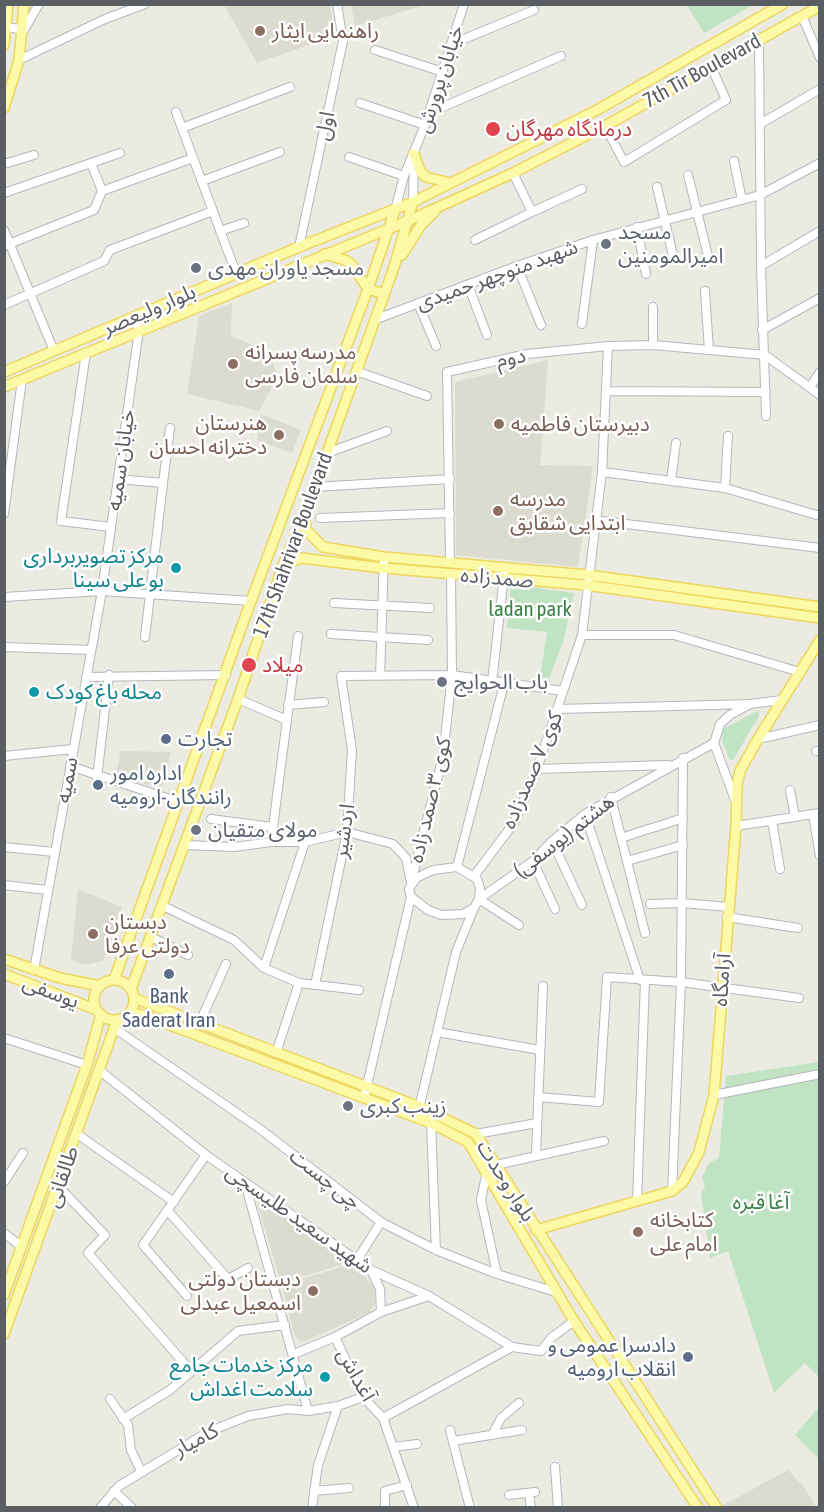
<!DOCTYPE html>
<meta charset="utf-8">
<style>
body{margin:0}
#map{position:relative;width:824px;height:1512px;overflow:hidden;background:#ecebe2;font-family:"Asap Condensed",sans-serif}
canvas{display:block}
.frame{position:absolute;inset:0;border:6px solid #5a5d62;pointer-events:none}
</style>
<div id="map">
<canvas width="824" height="1512"></canvas>
<div class="frame"></div>
</div>
<script>
const c = document.querySelector('canvas').getContext('2d');
c.lineJoin = 'round';
function paint(path, color) { c.fillStyle = color; c.fill(path, 'evenodd'); }
const shape = rows => new Path2D(rows.map(r => 'M' + r).join(''));
function strokePath(path, color, width, dash) { c.strokeStyle = color; c.lineWidth = width; c.lineCap = dash ? 'butt' : 'round'; c.setLineDash(dash || []); c.stroke(path); }
function drawText(font, color, halo, rows, align = 'center') {
  c.font = font + ' "Asap Condensed","Noto Sans Arabic",sans-serif'; c.lineWidth = 5; c.setLineDash([]); c.textBaseline = 'middle'; c.strokeStyle = halo; c.fillStyle = color; for (const [text, x, y, turn = 0] of rows) {
    c.save(); c.translate(x, y); c.rotate((+turn || 0) * Math.PI / 180); c.textAlign = isNaN(turn) ? turn : align; if (halo) c.strokeText(text, 0, 0); c.fillText(text, 0, 0); c.restore();
  }
}
paint(shape([
 [351,4,425,4,425,5,355,26],
 [224,5,330,5,335,36,257,63],
 [232,303,231,336,269,351,278,377,259,411,187,394,199,316],
 [548,360,540,465,593,466,578,567,456,555,455,382],
 [261,414,301,430,292,453,257,440],
 [121,751,171,752,162,788,115,777],
 [78,889,122,907,103,961,84,965,71,960],
 [262,1200,347,1263,281,1283,257,1203],
 [348,1265,365,1277,374,1287,375,1303,370,1312,305,1341,299,1341,294,1334,282,1285],
 [788,1470,804,1487,816,1507,718,1508]
]), '#dcdbd0');
paint(shape([
 [687,5,753,5,704,33],
 [511,585,574,593,564,639,547,684,539,683,547,632,507,628],
 [759,710,759,716,733,760,730,760,722,741,723,729],
 [819,1062,819,1377,805,1363,774,1393,728,1251,710,1258,701,1194,705,1187,702,1177,709,1163,719,1158,726,1076],
 [819,1407,819,1459,795,1435]
]), '#bfe3c3');
const minor = shape([
 [802,16,820,58],
 [7,27,24,30,39,4],
 [759,40,761,266,766,416],
 [452,44,534,10],
 [375,50,443,72],
 [19,60,105,19,145,4],
 [360,103,425,125],
 [176,112,236,273],
 [429,113,561,56],
 [760,124,820,89],
 [605,126,624,162,726,100,711,66],
 [182,128,290,87],
 [349,157,404,176],
 [734,161,742,200],
 [91,163,102,191],
 [4,164,34,155],
 [688,175,708,256],
 [202,181,280,152],
 [657,187,673,256],
 [102,191,193,158],
 [4,193,120,153],
 [413,202,414,158],
 [395,210,404,176,425,125,464,4],
 [532,212,582,189],
 [637,227,646,274],
 [4,230,54,351],
 [220,231,244,223],
 [475,240,532,212,513,173],
 [4,246,94,210,102,191],
 [299,247,343,41,337,4],
 [517,266,541,325],
 [761,266,820,231],
 [468,285,487,335],
 [705,291,709,350],
 [418,303,436,346],
 [4,305,104,261,110,250,213,211],
 [653,307,653,345],
 [374,320,517,266,593,240,760,195,820,163],
 [582,324,593,240],
 [762,330,820,298],
 [86,353,61,521,111,527],
 [356,371,427,396],
 [810,387,820,372],
 [607,391,766,392],
 [327,453,387,431],
 [602,472,725,488,820,516],
 [118,479,163,483,145,637],
 [671,481,676,443],
 [163,483,170,428],
 [314,487,450,479],
 [725,488,728,436],
 [4,514,22,380],
 [320,518,450,513],
 [594,520,820,548],
 [450,561,447,372,527,354,608,346,653,345,765,355,820,395],
 [4,597,102,591,251,601],
 [334,603,430,608],
 [331,634,428,640],
 [582,635,674,635,800,672],
 [4,647,91,650],
 [380,676,384,557],
 [86,677,226,675],
 [492,682,505,567],
 [238,699,287,720],
 [288,705,324,702],
 [558,709,750,704],
 [758,739,820,725],
 [816,751,820,751],
 [4,756,73,749],
 [70,766,179,802],
 [537,769,668,765],
 [97,778,109,675],
 [790,790,795,817],
 [611,797,645,933],
 [735,800,714,743,720,724,730,715,750,704,782,700],
 [585,814,640,980],
 [813,815,820,856],
 [211,819,272,827],
 [772,821,780,869],
 [736,826,820,813],
 [621,838,683,818],
 [552,841,582,905],
 [271,842,298,636],
 [184,845,234,847,271,842,305,842,347,832,393,844,406,858,410,878],
 [4,847,54,852],
 [533,861,555,909],
 [627,861,683,845],
 [457,867,477,879,480,888,479,899,474,908,463,914,441,915,428,910,411,897,409,889,416,878,433,870,457,867],
 [457,867,504,684],
 [474,876,514,823,537,769,582,635,602,472,608,346],
 [411,883,443,756,452,675,451,573],
 [4,885,47,890],
 [650,904,683,903,728,907],
 [163,906,234,940,264,968,299,983,359,990],
 [727,917,798,928],
 [519,925,479,899,533,861,552,841,585,814,714,743],
 [151,937,188,955],
 [264,968,305,842],
 [34,970,102,591,139,330,135,316],
 [315,985,347,832,352,750,341,676,452,675,563,691],
 [199,1024,226,964],
 [114,1028,260,1129,381,1222,436,1250,497,1274,556,1292],
 [437,1032,540,1050],
 [4,1038,87,1065],
 [276,1053,299,983],
 [99,1070,206,1155,371,1270,429,1296,512,1347],
 [714,1095,820,1074],
 [538,1097,599,1102,607,977,681,982,799,998],
 [364,1098,411,897],
 [434,1113,431,1123,436,1250],
 [417,1117,456,952,474,908],
 [77,1134,174,1202],
 [476,1134,537,1123],
 [536,1155,543,986],
 [496,1165,604,1141],
 [487,1171,481,1200,497,1274],
 [4,1182,23,1153],
 [245,1183,308,1411],
 [59,1187,105,1235,88,1253,191,1371],
 [672,1191,681,982,683,758],
 [637,1201,645,980],
 [168,1211,228,1279,248,1268],
 [4,1233,22,1247],
 [357,1260,381,1222],
 [371,1270,380,1289,381,1312],
 [187,1296,143,1245,206,1155],
 [294,1354,335,1337],
 [110,1399,128,1425,131,1450,141,1471],
 [383,1418,512,1347,541,1351,551,1338,574,1321],
 [123,1419,170,1390,238,1331,285,1325],
 [450,1430,470,1508],
 [492,1435,501,1418,519,1403],
 [453,1441,522,1430],
 [393,1447,417,1444],
 [555,1467,558,1508],
 [114,1491,132,1508],
 [314,1491,349,1488],
 [529,1493,531,1508],
 [509,1495,535,1492],
 [100,1508,119,1486,208,1432,248,1416,288,1409,308,1411,338,1406,363,1397],
 [312,1508,318,1465,338,1406],
 [385,1508,385,1491,407,1485],
 [414,1508,383,1418,363,1397,335,1337,381,1312,429,1296]
]);
const major = shape([
 [4,45,8,4],
 [4,108,19,60,24,4],
 [414,154,420,171,426,177,450,183],
 [324,254,345,260,352,265,368,289,384,294],
 [402,255,421,225,435,211],
 [4,372,299,247,413,202,597,110,783,4],
 [4,387,410,220,513,173,605,126,820,6],
 [304,517,307,531,323,547,384,557,588,575,820,607],
 [283,565,301,558,383,568,586,585,820,618],
 [4,959,60,978,100,986],
 [4,974,97,1010],
 [114,980,251,601,368,289,395,210],
 '94 1000a20 20 0 1 1 40 0a20 20 0 1 1-40 0Z',
 [131,989,238,699,283,565,304,517,394,267,413,202],
 [134,998,420,1107,476,1134,717,1508],
 [129,1013,143,1015,431,1123,468,1142,574,1321,698,1508],
 [536,1230,672,1191,683,1182,699,1152,714,1095,736,826,737,785,740,771,758,739,820,640],
 [4,1295,87,1065,101,1014],
 [4,1334,117,1020]
]);
strokePath(minor, '#b4b7bc', 10);
strokePath(major, '#ecd65c', 12);
strokePath(minor, '#fff', 8);
strokePath(major, '#fcf9a7', 9);
for (const [x, y, r, color] of [
 [260,31,6,"#8d6e63"],
 [493,129,8,"#e0444e"],
 [606,244,6,"#6b7280"],
 [196,268,6,"#6b7280"],
 [233,364,6,"#8d6e63"],
 [499,424,6,"#8d6e63"],
 [279,435,6,"#8d6e63"],
 [498,511,6,"#8d6e63"],
 [176,568,6,"#0f9aa8"],
 [249,665,8,"#e0444e"],
 [442,682,6,"#6b7280"],
 [34,692,6,"#0f9aa8"],
 [166,739,6,"#5c6f8a"],
 [98,785,6,"#5c6f8a"],
 [196,830,6,"#6b7280"],
 [93,934,6,"#8d6e63"],
 [169,974,6,"#5c6f8a"],
 [348,1106,6,"#6b7280"],
 [638,1232,6,"#8d6e63"],
 [313,1291,6,"#8d6e63"],
 [688,1357,6,"#5c6f8a"],
 [325,1377,6,"#0f9aa8"]
]) { const dot = new Path2D(); dot.arc(x, y, r, 0, 2 * Math.PI); c.fillStyle = color; c.fill(dot); strokePath(dot, '#fff', 2); }
drawText('21px', '#785e54', '#fff', [
 ["راهنمایی ایثار",272,31],
 ["مدرسه پسرانه",245,352],
 ["سلمان فارسی",245,376],
 ["هنرستان",267,423,"right"],
 ["دخترانه احسان",267,447,"right"],
 ["دبیرستان فاطمیه",511,424],
 ["مدرسه",510,499],
 ["ابتدایی شقایق",510,523],
 ["دبستان",105,922],
 ["دولتی عرفا",105,946],
 ["کتابخانه",650,1220],
 ["امام علی",650,1244],
 ["دبستان دولتی",301,1279,"right"],
 ["اسمعیل عبدلی",301,1303,"right"]
], 'left');
drawText('21px', '#5a5d62', '#fff', [
 ["7th Tir Boulevard",702,71,-29],
 ["خیابان پرورش",440,79,-72],
 ["اول",325,126,-78],
 ["شهبد منوچهر حمیدی",497,275,-20],
 ["بلوار ولیعصر",149,310,-23],
 ["دوم",511,358,-11],
 ["خیابان سمیه",121,460,-82],
 ["17th Shahrivar Boulevard",293,545,-70],
 ["صمدزاده",497,578,5],
 ["کوی ۷ صمدزاده",532,770,-67],
 ["سمیه",67,780,-80],
 ["کوی ۳ صمد زاده",430,800,-77],
 ["اردشیر",344,831,-82],
 ["هشتم (یوسفی)",564,836,-38],
 ["آرامگاه",722,980,-86],
 ["یوسفی",51,992,21],
 ["طالقانی",62,1177,-71],
 ["چی چست",325,1179,38],
 ["بلوار وحدت",506,1181,58],
 ["شهید سعید طلیسچی",299,1219,35],
 ["آغداش",356,1375,61],
 ["کامیار",196,1440,-28]
]);
drawText('21px', '#be3a42', '#fff', [
 ["درمانگاه مهرگان",506,129],
 ["میلاد",262,665]
], 'left');
drawText('21px', '#5b616d', '#fff', [
 ["مسجد",618,232],
 ["امیرالمومنین",618,256],
 ["مسجد یاوران مهدی",208,268],
 ["باب الحوایج",454,682],
 ["مولای متقیان",208,830],
 ["زینب کبری",360,1106]
], 'left');
drawText('21px', '#0d838f', '#fff', [
 ["مرکز تصویربرداری",164,556],
 ["بو علی سینا",164,580],
 ["محله باغ کودک",46,692,"left"],
 ["مرکز خدمات جامع",313,1365],
 ["سلامت اغداش",313,1389]
], 'right');
drawText('21px', '#388345', '#fff', [
 ["ladan park",530,609],
 ["آغا قبره",761,1202]
]);
drawText('21px', '#4e5e75', '#fff', [
 ["تجارت",178,739],
 ["اداره امور",110,773],
 ["رانندگان-ارومیه",110,797],
 ["Bank",169,996,"center"],
 ["Saderat Iran",169,1020,"center"],
 ["دادسرا عمومی و",676,1345,"right"],
 ["انقلاب ارومیه",676,1369,"right"]
], 'left');
</script>
